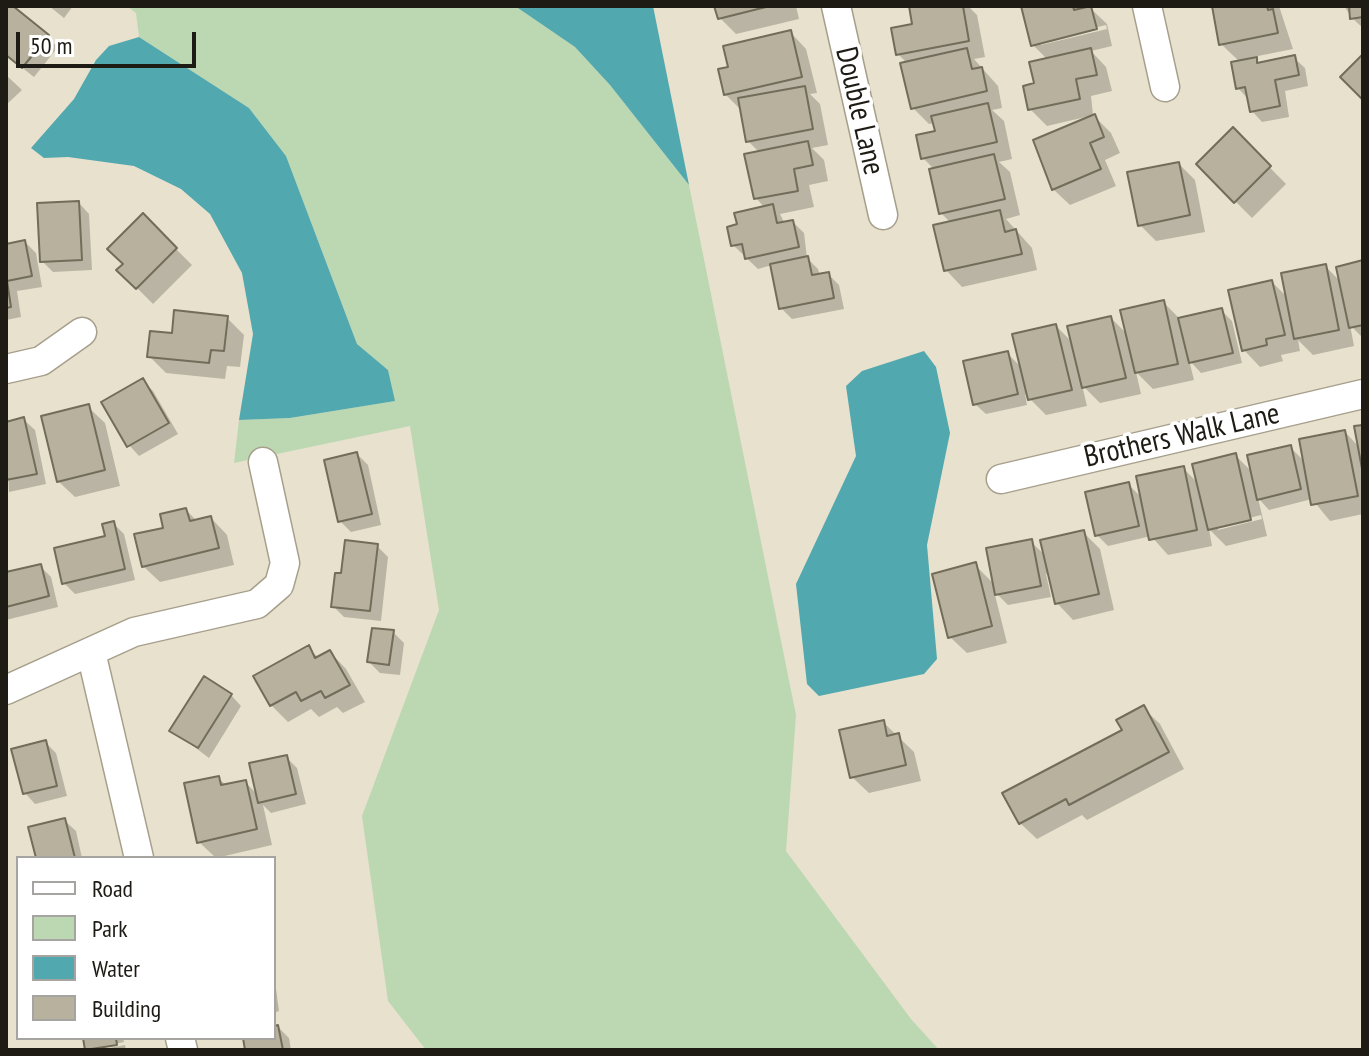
<!DOCTYPE html>
<style>
body{margin:0}
#map{position:relative;width:1369px;height:1056px;overflow:hidden;background:#e8e1cd;font-family:"PT Sans Narrow",sans-serif}
canvas{display:block}
.frame{position:absolute;inset:0;border:8px solid #1d1b14;pointer-events:none}
.legend{position:absolute;left:16px;top:856px;width:260px;height:184px;box-sizing:border-box;background:#fff;border:2px solid #a5a4a1;margin:0;padding:10px 14px;list-style:none;font-size:24px;color:#1d1b14}
.legend li{display:flex;align-items:center;gap:16px;height:40px}
.legend b{width:40px;border:2px solid #a5a4a1}
.scale{position:absolute;left:16px;top:32px;width:180px;height:36px;box-sizing:border-box;border:4px solid #1d1b14;border-top:0;padding-left:10px;font-size:24px;line-height:28px;white-space:nowrap;color:#1d1b14;-webkit-text-stroke:6px #fff;paint-order:stroke}
</style>
<div id="map">
<canvas width="1369" height="1056"></canvas>
<div class="frame"></div>
<ul class="legend">
<li><b style="height:10px;background:#fff"></b>Road</li>
<li><b style="height:22px;background:#bcd8b2"></b>Park</li>
<li><b style="height:22px;background:#51a8af"></b>Water</li>
<li><b style="height:22px;background:#b7b19d"></b>Building</li>
</ul>
<div class="scale">50 m</div>
</div>
<script>
const c = document.querySelector('canvas').getContext('2d');
c.lineJoin = 'round';
function paint(path, color) { c.fillStyle = color; c.fill(path, 'evenodd'); }
const shape = rows => new Path2D(rows.map(r => 'M' + r).join(''));
function strokePath(path, color, width, dash) { c.strokeStyle = color; c.lineWidth = width; c.lineCap = dash ? 'butt' : 'round'; c.setLineDash(dash || []); c.stroke(path); }
function drawText(font, color, halo, rows, align = 'center') {
  c.font = font + ' "PT Sans Narrow",sans-serif'; c.lineWidth = 7; c.setLineDash([]); c.textBaseline = 'middle'; c.strokeStyle = halo; c.fillStyle = color; for (const [text, x, y, turn = 0] of rows) {
    c.save(); c.translate(x, y); c.rotate((+turn || 0) * Math.PI / 180); c.textAlign = isNaN(turn) ? turn : align; if (halo) c.strokeText(text, 0, 0); c.fillText(text, 0, 0); c.restore();
  }
}
paint(shape([
 [127,6,515,6,575,47,610,85,689,185,796,715,786,851,911,1019,939,1050,426,1050,388,1001,362,816,439,610,410,426,234,463,239,420,290,418,394,401,388,370,357,344,286,156,249,108,139,37,136,13]
]), '#bcd8b2');
paint(shape([
 [515,6,653,6,689,185,610,85,575,47],
 [139,37,249,108,286,156,357,344,388,370,395,401,290,418,239,420,253,334,242,273,210,214,181,189,134,166,68,157,44,158,31,148,74,99,96,60,109,46],
 [924,351,936,367,950,433,927,545,937,659,924,674,819,696,807,684,796,584,856,456,846,386,862,371]
]), '#51a8af');
paint(shape([
 [9,6,58,47,34,77,6,55,6,10],
 [49,6,73,6,64,18],
 [717,6,796,6,799,19,736,34,720,18],
 [921,6,968,6,977,15,985,57,974,59,998,86,1002,108,992,110,1004,121,1012,159,999,162,1010,172,1020,215,1006,219,1032,248,1037,270,962,287,946,270,951,223,941,213,935,170,923,158,937,132,935,123,929,124,913,108,908,64,898,54],
 [1023,6,1090,8,1107,24,1112,46,1091,51,1106,67,1112,91,1091,96,1093,115,1111,133,1120,153,1105,160,1116,186,1070,205,1053,189,1090,116,1047,126,1030,109,1048,60,1033,45],
 [1106,25,1107,29,1041,45,1041,41],
 [1214,6,1279,6,1293,49,1253,57,1261,64,1294,58,1305,68,1308,86,1285,91,1289,117,1262,122,1252,111,1249,100,1238,88,1240,62,1221,44],
 [1344,6,1363,6,1363,28,1352,18],
 [790,32,806,49,817,93,810,94,820,104,828,145,812,148,824,160,828,181,809,185,814,207,780,214,785,224,793,222,804,233,807,258,818,269,820,276,828,274,839,285,844,309,792,319,781,308,772,265,758,269,733,245,739,226,765,208,756,198,760,153,748,141,742,111,725,94,730,69],
 [6,75,22,90,6,105],
 [1233,130,1286,184,1252,218,1198,164],
 [1179,164,1195,180,1205,232,1156,241,1140,225],
 [79,203,89,214,92,270,53,272,42,261],
 [143,216,192,265,153,304,119,270,125,264],
 [25,242,36,253,42,287,17,291,21,317,6,320,6,246],
 [1363,262,1363,338,1350,325,1354,346,1313,355,1298,340,1300,351,1281,355,1283,361,1260,367,1244,350,1272,282,1288,298,1325,266,1341,282],
 [1163,302,1181,320,1221,310,1232,321,1242,363,1201,373,1189,360,1194,380,1153,389,1136,372,1141,394,1100,403,1082,385,1087,406,1046,415,1025,394,1027,405,986,414,975,404,1007,353,1022,368,1056,326,1074,344,1111,318,1128,335],
 [227,318,244,335,240,367,227,366,225,379,166,373,149,356,173,335],
 [142,380,153,391,178,434,139,456,129,445],
 [88,407,105,423,120,486,75,497,58,481],
 [24,420,35,430,46,484,9,492,6,424],
 [1363,427,1363,514,1330,521,1312,499,1269,510,1258,498,1267,536,1226,546,1209,529,1212,546,1168,555,1151,536,1108,546,1097,535,1128,484,1143,499,1183,468,1198,483,1235,455,1253,473,1290,447,1305,462,1345,432,1360,448],
 [1261,515,1262,519,1218,530,1218,526],
 [357,454,368,465,381,525,351,532,340,521],
 [186,510,197,521,211,518,227,535,234,565,160,582,143,566,166,529],
 [114,524,124,534,135,580,75,594,64,583,108,537],
 [1083,532,1100,549,1114,610,1073,620,1057,603,1050,573,1046,574,1051,597,1008,605,994,591,1007,643,967,653,950,637,975,565,995,585,1031,542,1046,556],
 [377,546,388,557,381,621,344,617,333,606],
 [40,566,51,577,58,607,6,620,6,574],
 [393,632,404,643,400,675,380,673,369,662],
 [308,648,319,658,330,652,346,669,365,702,343,713,337,707,319,717,311,709,288,722,271,705],
 [231,695,241,706,209,758,172,730],
 [1143,708,1160,724,1184,769,1087,820,1082,815,1037,839,1020,823,1124,731],
 [883,722,914,752,921,781,869,793,852,777],
 [45,742,56,753,67,796,35,804,25,793],
 [286,757,297,768,306,804,271,813,263,805,272,845,216,858,199,842,218,778,227,786,245,782,259,796],
 [65,821,76,831,82,858,38,858],
 [274,974,279,1011,274,1013],
 [278,1027,289,1038,291,1050,247,1050,245,1038,274,1038,274,1028],
 [85,1038,123,1038,124,1042,87,1050],
 [125,1045,126,1050,99,1050]
]), '#0003');
const building = shape([
 [7,6,13,6,49,35,22,68,6,55,7,6],
 [714,6,770,6,718,19,714,6],
 [909,6,963,6,969,41,896,55,891,28,912,24,909,6],
 [1021,6,1073,6,1074,10,1091,6,1097,29,1031,46,1021,6],
 [1212,6,1267,6,1268,10,1273,9,1278,33,1219,45,1212,6],
 [1349,6,1363,6,1363,17,1350,19,1349,6],
 [791,30,802,77,724,95,718,69,728,67,723,46,791,30],
 [967,48,972,69,982,67,987,91,911,109,900,63,967,48],
 [1091,48,1097,75,1076,79,1080,99,1028,110,1023,86,1034,83,1029,62,1091,48],
 [1363,54,1363,100,1340,77,1363,54],
 [1295,55,1299,75,1275,80,1280,106,1250,112,1245,87,1236,89,1231,62,1257,57,1257,63,1295,55],
 [805,86,813,129,746,142,738,98,805,86],
 [988,103,997,142,921,159,916,135,935,131,931,116,988,103],
 [1095,114,1104,137,1090,143,1101,169,1052,190,1033,140,1095,114],
 [1233,127,1271,166,1234,203,1196,164,1233,127],
 [808,141,813,165,794,169,798,191,754,199,744,154,808,141],
 [994,154,1005,199,939,214,929,169,994,154],
 [1179,162,1190,215,1138,226,1127,172,1179,162],
 [79,201,82,260,40,262,37,203,79,201],
 [773,204,777,223,793,220,799,247,745,259,742,244,731,246,727,227,737,224,734,213,773,204],
 [1000,210,1005,232,1016,229,1022,254,944,271,933,225,1000,210],
 [143,213,177,248,136,289,116,270,123,264,107,249,143,213],
 [25,240,32,276,7,281,11,307,6,308,6,244,25,240],
 [808,256,812,275,829,272,834,298,779,309,770,264,808,256],
 [1363,260,1363,325,1349,328,1336,267,1363,260],
 [1326,264,1339,330,1294,339,1281,273,1326,264],
 [1272,280,1285,335,1266,339,1267,345,1242,351,1228,290,1272,280],
 [1164,300,1178,364,1135,373,1120,310,1164,300],
 [1222,308,1233,353,1189,363,1178,318,1222,308],
 [174,310,228,316,224,351,211,350,209,363,147,357,150,331,172,333,174,310],
 [1111,316,1126,378,1082,388,1067,326,1111,316],
 [1056,324,1072,390,1028,400,1012,334,1056,324],
 [1008,351,1018,394,973,405,963,361,1008,351],
 [143,378,169,423,127,447,101,402,143,378],
 [89,404,105,470,57,482,41,416,89,404],
 [24,417,37,474,6,480,6,422,24,417],
 [1363,425,1363,474,1354,426,1363,425],
 [1345,430,1358,496,1311,505,1299,439,1345,430],
 [1291,445,1301,489,1257,500,1247,455,1291,445],
 [357,452,372,514,338,522,324,460,357,452],
 [1236,453,1251,520,1208,530,1192,464,1236,453],
 [1184,466,1197,530,1149,540,1136,476,1184,466],
 [1129,482,1139,526,1095,536,1085,492,1129,482],
 [186,508,190,521,211,516,219,548,142,567,134,534,163,528,160,514,186,508],
 [114,521,125,569,62,584,54,548,105,536,102,524,114,521],
 [1084,530,1099,594,1055,604,1040,540,1084,530],
 [1032,539,1041,586,995,595,986,548,1032,539],
 [345,540,378,544,370,611,331,607,335,573,341,573,345,540],
 [976,562,992,626,948,638,932,574,976,562],
 [41,564,49,596,6,607,6,572,41,564],
 [372,628,394,630,389,665,367,662,372,628],
 [309,645,315,658,330,650,350,685,325,698,321,691,301,701,296,692,270,706,253,676,309,645],
 [204,676,232,694,198,748,169,731,204,676],
 [1144,705,1169,752,1069,805,1066,799,1019,824,1002,793,1122,730,1116,720,1144,705],
 [884,720,887,736,899,733,906,765,850,778,839,730,884,720],
 [46,740,57,786,23,794,11,749,46,740],
 [287,755,296,794,258,803,249,763,287,755],
 [219,776,221,785,246,780,257,829,197,843,184,783,219,776],
 [65,818,75,858,36,858,28,827,65,818],
 [278,1025,283,1050,245,1050,243,1038,274,1038,274,1026,278,1025],
 [83,1038,116,1038,117,1045,85,1050,83,1038]
]);
paint(building, '#b7b19d');
strokePath(building, '#726c5a', 2);
const street = shape([
 [836,6,883,215],
 [1147,6,1165,87],
 [6,369,41,361,82,332],
 [1001,479,1363,394],
 [91,652,139,858],
 [6,690,134,632,257,604,279,585,285,563,263,462],
 [180,1038,183,1050]
]);
strokePath(street, '#a69f8c', 31);
strokePath(street, '#fff', 28);
drawText('30px', '#1d1b14', '#fff', [
 ["Double Lane",859,111,77],
 ["Brothers Walk Lane",1182,436,-13]
]);
</script>
